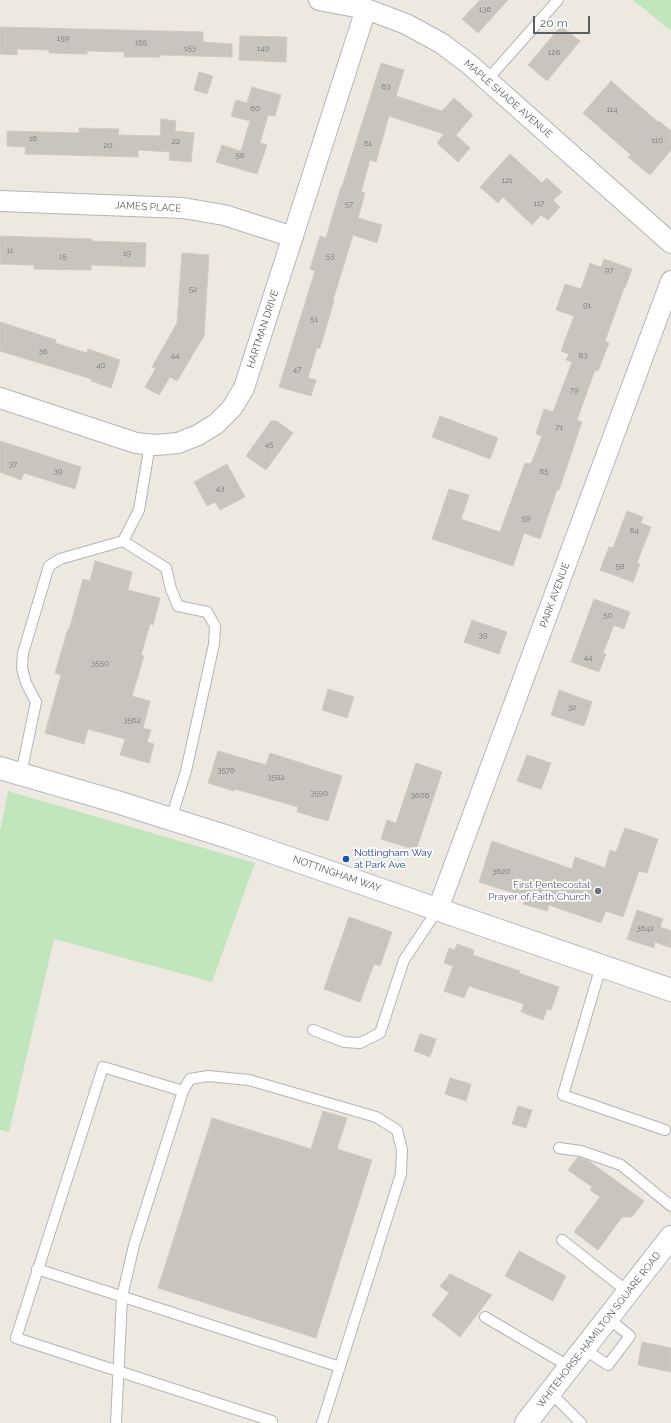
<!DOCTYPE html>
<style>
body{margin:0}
#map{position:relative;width:671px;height:1423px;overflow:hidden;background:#ede9e1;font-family:Raleway,sans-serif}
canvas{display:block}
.scale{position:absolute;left:533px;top:16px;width:57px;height:18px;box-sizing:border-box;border:2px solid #5a5f63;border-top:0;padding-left:5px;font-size:12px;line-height:14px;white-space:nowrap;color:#5a5f63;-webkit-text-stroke:3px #fff;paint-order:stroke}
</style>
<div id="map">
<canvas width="671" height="1423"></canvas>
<div class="scale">20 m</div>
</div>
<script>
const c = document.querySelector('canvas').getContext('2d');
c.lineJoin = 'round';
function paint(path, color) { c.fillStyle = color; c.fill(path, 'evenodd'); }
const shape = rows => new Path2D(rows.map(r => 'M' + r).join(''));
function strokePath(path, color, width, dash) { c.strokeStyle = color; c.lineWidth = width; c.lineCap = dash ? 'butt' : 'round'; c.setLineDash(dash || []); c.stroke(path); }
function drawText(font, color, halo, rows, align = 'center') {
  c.font = font + ' Raleway,sans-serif'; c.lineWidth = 3.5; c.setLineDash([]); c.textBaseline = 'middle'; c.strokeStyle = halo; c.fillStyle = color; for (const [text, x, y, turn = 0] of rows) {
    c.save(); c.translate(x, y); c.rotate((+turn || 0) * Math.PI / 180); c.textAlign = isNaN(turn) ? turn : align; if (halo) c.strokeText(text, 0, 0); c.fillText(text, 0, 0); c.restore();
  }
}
paint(shape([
 [633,0,671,0,671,29,670,30],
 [8,791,255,863,212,982,54,939,9,1132,0,1130,0,831]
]), '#c1e6bd');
const building = shape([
 [480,0,508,0,478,33,462,19,480,0],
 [561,26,580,41,547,81,528,65,561,26],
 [0,27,203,32,203,42,232,44,232,57,160,55,160,57,124,57,124,52,87,51,87,54,49,53,49,50,17,49,17,55,0,54,0,27],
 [240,36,287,37,286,62,239,60,240,36],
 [381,63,404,70,396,96,442,111,454,98,473,115,456,135,470,148,458,162,437,143,444,134,389,116,376,162,370,160,361,192,365,193,358,218,382,225,377,243,353,235,333,300,334,301,320,348,317,348,308,378,316,380,311,396,279,387,315,271,310,269,320,236,326,238,341,187,342,187,381,63],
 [199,72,213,76,207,94,194,90,199,72],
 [611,81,658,122,659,121,671,131,671,150,650,175,628,157,631,155,583,113,611,81],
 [252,87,281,95,275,116,268,115,260,143,267,145,257,174,216,162,222,145,241,151,250,121,231,116,236,100,247,103,252,87],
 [161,119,176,121,175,131,194,133,191,162,169,160,170,152,138,150,138,157,25,154,26,147,7,146,7,131,79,133,79,128,119,129,118,135,160,136,161,119],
 [510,154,542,183,547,178,562,192,553,200,560,207,548,220,541,215,532,225,503,197,498,203,480,187,510,154],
 [0,236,92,239,92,241,146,243,145,267,91,265,91,270,34,269,34,265,0,264,0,236],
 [182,253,209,255,204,336,177,381,170,377,159,395,145,387,156,368,152,367,177,323,182,253],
 [604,259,632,269,625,288,624,288,605,341,609,343,598,371,595,370,577,420,582,422,559,490,557,490,540,539,524,533,513,566,432,539,449,489,469,495,461,519,500,532,525,463,531,464,542,436,536,434,544,409,553,412,572,362,566,360,569,354,561,351,574,316,556,310,565,284,581,289,590,263,601,267,604,259],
 [0,322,56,340,55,343,87,353,88,349,120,360,111,388,91,381,92,379,0,351,0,322],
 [440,416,498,438,490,459,432,437,440,416],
 [271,421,277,421,293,433,266,470,246,456,271,421],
 [0,441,81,467,75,489,24,473,21,480,0,472,0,441],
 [227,464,245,497,220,510,215,502,207,506,194,482,227,464],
 [627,511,643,517,641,523,651,527,637,563,640,564,633,582,600,570,609,547,613,548,627,511],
 [95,561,132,572,128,590,160,598,153,625,150,624,141,655,144,656,132,696,150,701,143,728,151,730,147,742,154,744,149,763,120,755,125,739,88,729,84,744,45,733,61,675,55,673,68,629,69,630,83,579,90,581,95,561],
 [594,599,630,612,624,629,614,625,603,653,606,654,599,672,571,662,594,599],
 [472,620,507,632,499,654,464,642,472,620],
 [328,689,354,697,347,718,322,710,328,689],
 [559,690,592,702,584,726,551,715,559,690],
 [218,751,266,765,270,753,342,776,328,821,297,812,298,807,235,789,234,791,208,783,218,751],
 [527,755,551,763,541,789,517,781,527,755],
 [416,763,442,772,416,850,381,839,387,820,396,823,416,763],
 [625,828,658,839,647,873,639,871,623,917,606,911,601,923,549,905,547,911,523,904,526,897,479,882,492,841,572,869,575,857,605,868,610,850,616,852,625,828],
 [637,910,663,919,660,927,671,931,671,948,655,942,654,948,627,939,637,910],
 [349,917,392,932,380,966,374,964,360,1002,324,989,349,917],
 [457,944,474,950,473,955,520,971,519,973,559,987,551,1010,547,1009,543,1020,521,1012,524,1004,469,986,464,998,444,991,453,966,444,963,449,948,455,950,457,944],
 [420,1034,436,1039,430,1057,414,1051,420,1034],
 [450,1078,471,1084,466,1101,445,1094,450,1078],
 [518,1106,532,1110,526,1128,512,1124,518,1106],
 [323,1111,347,1118,337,1149,372,1160,316,1338,158,1288,212,1118,311,1149,323,1111],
 [578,1157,589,1161,644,1201,632,1217,622,1217,598,1250,574,1232,600,1197,590,1190,592,1187,568,1170,578,1157],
 [519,1251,566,1276,553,1301,505,1276,519,1251],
 [450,1274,492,1295,460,1337,432,1315,449,1293,440,1286,450,1274],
 [642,1342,671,1348,671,1372,638,1365,642,1342]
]);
paint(building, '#c8c4be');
strokePath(building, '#d2cac0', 1);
const lane = shape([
 [487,80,558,0],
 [123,541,166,568,171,589,178,606,207,612,215,626,214,644,186,771,171,819],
 [21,774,36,702,26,683,22,668,23,653,49,566,60,559,123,541,139,510,150,444],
 [601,966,563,1095,665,1130],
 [313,1030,344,1042,360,1043,380,1033,404,960,438,909],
 [183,1091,103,1067,16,1338,272,1421],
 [559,1148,581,1151,621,1165,671,1206],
 [562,1240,628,1292],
 [37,1269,340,1367],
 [485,1317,570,1367],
 [584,1349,608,1365,630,1336,608,1318],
 [550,1392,581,1423],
 [116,1423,122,1297,134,1245,183,1091,190,1079,208,1076,249,1080,376,1117,397,1130,402,1150,401,1174,322,1423]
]);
const street = shape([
 [319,0,366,9,406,24,441,43,469,64,671,243],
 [0,201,183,208,224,215,293,237],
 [0,398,136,443,156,445,178,443,198,435,216,424,232,408,244,388,366,9],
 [438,909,671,281]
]);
const secondary = shape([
 [0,768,117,802,231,838,671,990],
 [526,1423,671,1237]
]);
strokePath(lane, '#b2b5b9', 12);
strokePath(street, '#b2b5b9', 22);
strokePath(secondary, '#b3b8bc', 24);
strokePath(lane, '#fff', 10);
strokePath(street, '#fff', 20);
strokePath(secondary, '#fff', 22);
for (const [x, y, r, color] of [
 [346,859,4,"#1a4fb4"],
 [598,891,4,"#6b7280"]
]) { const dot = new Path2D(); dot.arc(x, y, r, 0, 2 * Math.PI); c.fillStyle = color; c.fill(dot); strokePath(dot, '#fff', 1.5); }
drawText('8px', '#76787a', null, [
 ["136",485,10],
 ["159",63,39],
 ["155",141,43],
 ["153",190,49],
 ["149",263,49],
 ["126",554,53],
 ["63",386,87],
 ["60",255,109],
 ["114",612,110],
 ["16",33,139],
 ["110",657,141],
 ["22",176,142],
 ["61",368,144],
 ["20",108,146],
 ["58",240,156],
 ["121",507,181],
 ["117",539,204],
 ["57",349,205],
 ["11",10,251],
 ["19",127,254],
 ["15",63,257],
 ["53",330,257],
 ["97",609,271],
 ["52",193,290],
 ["91",587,306],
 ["51",314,320],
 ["36",43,352],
 ["44",175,356],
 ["83",583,356],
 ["40",101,366],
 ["47",297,370],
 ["79",574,391],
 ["71",559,428],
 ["45",269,445],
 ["37",13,465],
 ["39",58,472],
 ["65",544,472],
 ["43",220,489],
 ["59",526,519],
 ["64",634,531],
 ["58",620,567],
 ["50",608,616],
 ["39",483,636],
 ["44",588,658],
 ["3550",100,664],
 ["32",572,708],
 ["3562",132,721],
 ["3576",226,771],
 ["3582",276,778],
 ["3590",319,794],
 ["3606",420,796],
 ["3620",501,872],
 ["3642",645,929]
]);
drawText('10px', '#5a5f63', '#fff', [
 ["MAPLE SHADE AVENUE",508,99,41],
 ["JAMES PLACE",148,207,3],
 ["HARTMAN DRIVE",263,329,-72],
 ["PARK AVENUE",555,595,-70],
 ["NOTTINGHAM WAY",337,874,19],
 ["WHITEHORSE-HAMILTON SQUARE ROAD",599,1330,-52]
]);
drawText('10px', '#164399', '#fff', [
 ["Nottingham Way",354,853],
 ["at Park Ave",354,865]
], 'left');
drawText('10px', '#5b616d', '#fff', [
 ["First Pentecostal",590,885],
 ["Prayer of Faith Church",590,897]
], 'right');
</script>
